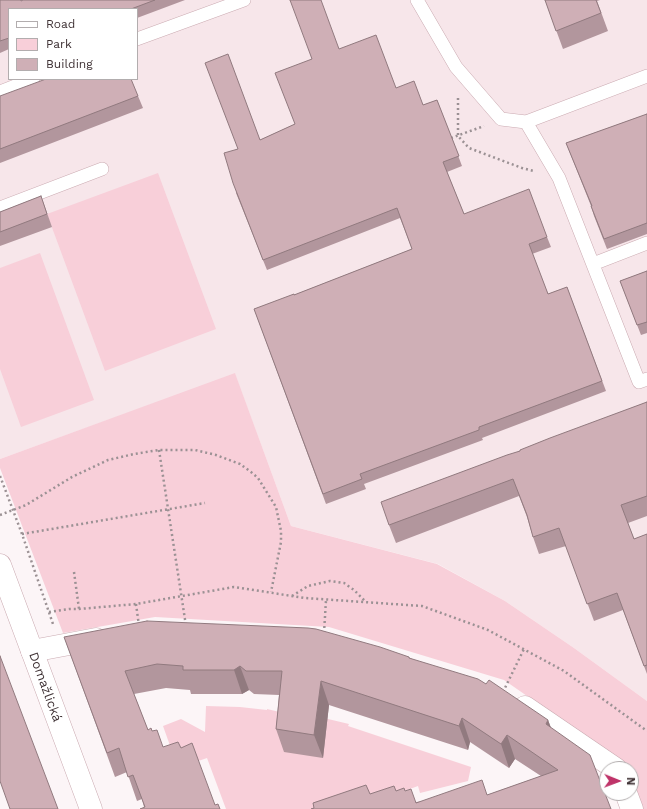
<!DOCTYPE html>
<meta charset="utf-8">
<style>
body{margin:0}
#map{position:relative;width:647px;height:809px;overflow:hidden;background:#fcf5f7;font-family:"Work Sans",sans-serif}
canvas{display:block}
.legend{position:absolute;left:8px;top:8px;width:130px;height:72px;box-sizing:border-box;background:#fff;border:1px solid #b2adae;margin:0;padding:5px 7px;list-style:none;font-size:12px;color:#3f3235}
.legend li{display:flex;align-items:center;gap:8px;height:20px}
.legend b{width:20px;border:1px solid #b2adae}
.north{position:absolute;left:599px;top:761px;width:40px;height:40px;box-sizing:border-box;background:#fff;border:1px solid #b2adae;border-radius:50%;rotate:91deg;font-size:11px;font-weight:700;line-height:16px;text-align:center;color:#3f3235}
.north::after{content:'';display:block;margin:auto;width:14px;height:18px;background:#bf3369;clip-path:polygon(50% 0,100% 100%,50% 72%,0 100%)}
</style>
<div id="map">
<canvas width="647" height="809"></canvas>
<ul class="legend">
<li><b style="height:5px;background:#fff"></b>Road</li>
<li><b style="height:11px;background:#f8cfd9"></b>Park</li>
<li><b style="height:11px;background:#cfafb6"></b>Building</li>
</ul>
<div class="north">N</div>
</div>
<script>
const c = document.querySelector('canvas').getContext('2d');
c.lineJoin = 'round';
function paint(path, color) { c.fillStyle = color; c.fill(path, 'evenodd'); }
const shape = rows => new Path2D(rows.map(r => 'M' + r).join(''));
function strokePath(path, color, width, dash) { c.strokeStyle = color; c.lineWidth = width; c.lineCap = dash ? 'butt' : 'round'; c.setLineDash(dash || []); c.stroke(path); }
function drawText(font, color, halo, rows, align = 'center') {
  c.font = font + ' "Work Sans",sans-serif'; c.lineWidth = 3; c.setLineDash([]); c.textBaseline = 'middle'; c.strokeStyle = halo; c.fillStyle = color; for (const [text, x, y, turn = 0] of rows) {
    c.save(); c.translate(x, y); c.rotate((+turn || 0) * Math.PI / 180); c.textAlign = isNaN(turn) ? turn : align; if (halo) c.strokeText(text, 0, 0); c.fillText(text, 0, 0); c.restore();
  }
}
paint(shape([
 [0,0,647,0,647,701,574,648,505,601,438,564,291,526,235,374,0,459],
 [9,9,137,9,137,79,9,79]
]), '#f7e6ea');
paint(shape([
 [158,173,216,329,105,371,47,214],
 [40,253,94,400,21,427,0,369,0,268],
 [235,373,291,526,437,564,505,601,574,648,647,701,647,809,641,809,631,782,631,769,626,769,625,764,504,680,329,627,155,617,63,633,0,468,0,459],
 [206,706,240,707,267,710,267,709,288,714,328,719,349,724,348,726,471,767,468,781,420,793,418,786,399,793,373,809,226,809,207,758,178,768,163,726,181,719,205,732]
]), '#f8cfd9');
const service = shape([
 [417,0,456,67,501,119,526,122],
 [137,39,244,0],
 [647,76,526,122,559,178,639,382,647,379],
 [0,92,33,79],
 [0,208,102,169],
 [593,264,647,243]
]);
const minor = shape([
 [32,651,96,639],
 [525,707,616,769],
 [626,793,632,809]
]);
const tertiary = shape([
 [0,565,91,809]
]);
strokePath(service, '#cbabb2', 14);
strokePath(minor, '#cbabb2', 23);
strokePath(tertiary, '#cbabb2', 23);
strokePath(shape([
 [458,98,458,136,469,148,522,168,534,171],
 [451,138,484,126],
 [159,450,186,626],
 [0,476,22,534,53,624],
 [0,515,26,505,72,477,108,460,134,454,159,450,195,450,216,455,240,464,251,472,258,478,276,507,281,531,281,542,271,592],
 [22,534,205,503],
 [74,572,79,609],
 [292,596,308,586,330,581,344,583,354,590,366,602],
 [136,604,139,626],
 [49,612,69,609,79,609,136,604,234,587,305,598,422,606,488,630,564,671,647,731],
 [324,633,326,600],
 [503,692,524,649]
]), '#9b9194', 2.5, [2, 3]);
strokePath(service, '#fff', 13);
strokePath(minor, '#fff', 22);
strokePath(tertiary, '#fff', 22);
paint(shape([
 [0,0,21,1,23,0,185,0,137,18,137,9,9,9,9,49,0,53],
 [545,0,600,0,597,1,608,31,563,49],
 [339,49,396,88,423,105,437,100,462,166,447,172,464,214,547,237,551,247,532,254,548,294,567,287,606,391,482,438,483,440,364,484,366,489,326,504,254,309,294,295,412,249,400,218,267,270,236,193,260,140,295,124,312,59],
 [0,96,138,96,143,108,0,163],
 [647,114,647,234,607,249,594,216,591,206,566,143],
 [41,196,52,227,0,246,0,212],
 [647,271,647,333,641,335,620,281],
 [647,402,647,516,628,523,634,539,647,534,647,674,623,610,594,621,566,546,539,554,533,537,527,517,519,496,396,543,389,525,520,451],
 [64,637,409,657,410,658,548,720,551,728,611,809,311,809,370,794,396,791,405,791,416,802,487,795,541,776,515,759,509,768,470,742,468,750,329,705,323,758,284,752,276,729,279,695,254,694,249,690,242,694,191,694,190,690,166,688,134,694,148,730,152,731,163,747,181,748,215,805,220,809,144,807,142,799,137,801,127,772,115,777]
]), '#b2969d');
paint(shape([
 [240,666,249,690,242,694,234,670],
 [321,681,329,705,323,758,314,735],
 [462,718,470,742,468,750,459,726],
 [548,720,557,744,546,724],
 [507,735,515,759,509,768,501,744]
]), '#917a7f');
const building = shape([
 [0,0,21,0,21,1,23,0,155,0,131,9,9,9,9,38,0,41,0,0],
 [290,0,321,0,339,49,376,35,396,88,414,81,423,105,437,100,459,156,443,162,464,214,529,189,547,237,529,244,548,294,567,287,602,381,479,427,479,430,360,474,362,479,323,494,254,309,294,294,294,295,412,249,397,208,263,260,233,183,224,153,238,149,205,63,228,54,260,140,295,124,275,73,312,59,290,0],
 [545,0,596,0,601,13,556,31,545,0],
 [46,79,131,79,138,96,0,149,0,96,46,79],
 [647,114,647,223,604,239,591,206,592,206,566,143,647,114],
 [41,196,47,214,0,232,0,212,41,196],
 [647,271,647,322,637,325,620,281,647,271],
 [647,402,647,496,621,505,634,539,647,534,647,665,644,666,617,593,587,604,559,528,533,537,527,515,513,479,389,525,381,502,507,455,520,451,520,450,550,438,647,402],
 [147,621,308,628,316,629,380,647,409,657,409,658,478,679,486,684,489,680,548,720,546,724,590,755,611,809,311,809,314,808,313,803,366,785,370,794,394,786,396,791,404,788,405,791,411,789,416,803,482,780,487,795,558,770,507,735,501,744,462,718,459,726,321,681,314,735,276,729,282,671,246,671,240,666,234,670,183,670,183,666,157,664,125,671,148,730,151,728,152,731,157,730,163,747,178,742,181,748,192,743,215,805,218,804,220,809,140,809,145,807,133,775,128,777,119,748,107,753,64,637,147,621],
 [0,656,58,809,10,809,0,781,0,656]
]);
paint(building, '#cfafb6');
strokePath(building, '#917a7f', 1);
drawText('13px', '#3f3235', '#fff', [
 ["Domažlická",45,687,70]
]);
</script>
